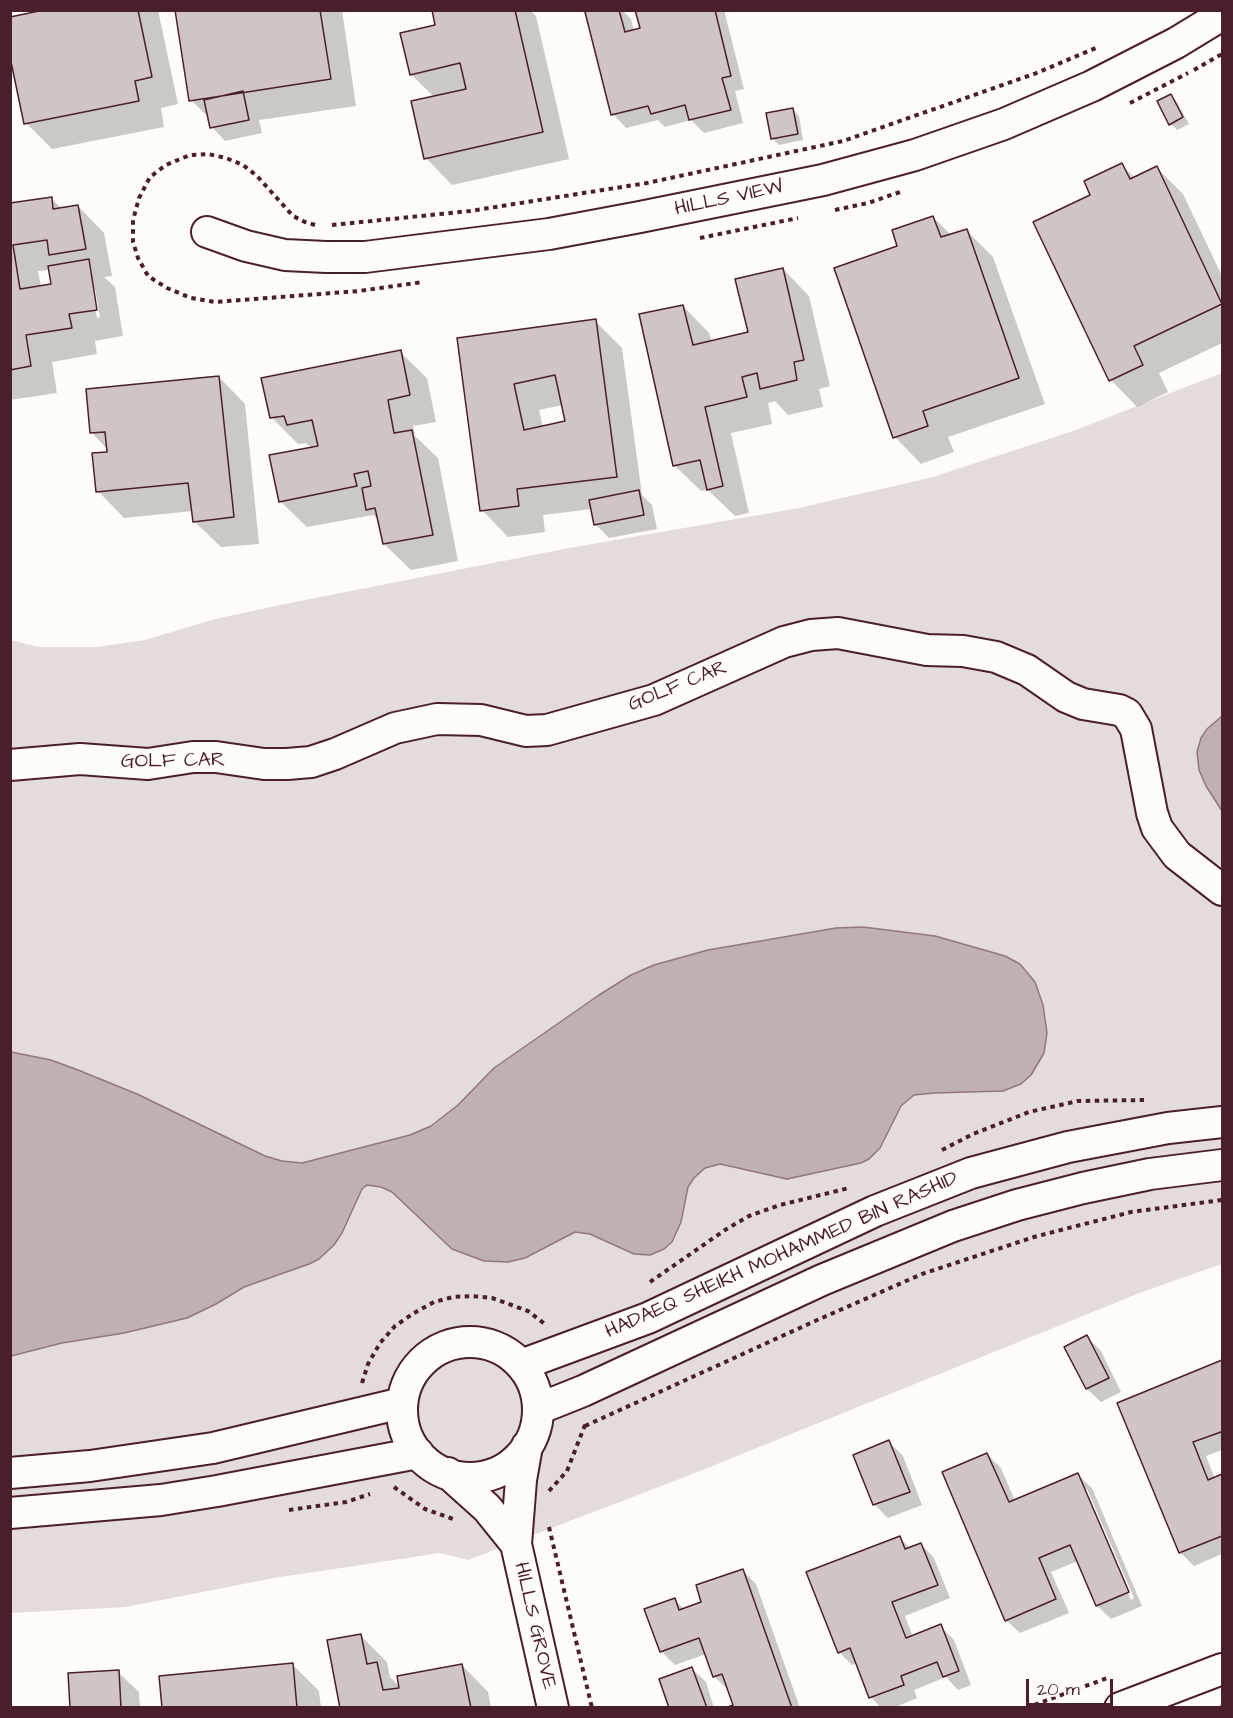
<!DOCTYPE html>
<style>
body{margin:0}
#map{position:relative;width:1233px;height:1718px;overflow:hidden;background:#fdfcf7;font-family:"Architects Daughter",sans-serif}
canvas{display:block}
.frame{position:absolute;inset:0;border:12px solid #4a1f2b;pointer-events:none}
.scale{position:absolute;left:1026px;top:1679px;width:87px;height:27px;box-sizing:border-box;border:3px solid #4a1f2b;border-top:0;padding-left:8px;font-size:18px;line-height:21px;white-space:nowrap;color:#4a1f2b;-webkit-text-stroke:4px #fdfcf7;paint-order:stroke}
</style>
<div id="map">
<canvas width="1233" height="1718"></canvas>
<div class="frame"></div>
<div class="scale">20 m</div>
</div>
<script>
const c = document.querySelector('canvas').getContext('2d');
c.lineJoin = 'round';
function paint(path, color) { c.fillStyle = color; c.fill(path, 'evenodd'); }
const shape = rows => new Path2D(rows.map(r => 'M' + r).join(''));
function strokePath(path, color, width, dash) { c.strokeStyle = color; c.lineWidth = width; c.lineCap = dash ? 'butt' : 'round'; c.setLineDash(dash || []); c.stroke(path); }
function drawText(font, color, halo, rows, align = 'center') {
  c.font = font + ' "Architects Daughter",sans-serif'; c.lineWidth = 4.5; c.setLineDash([]); c.textBaseline = 'middle'; c.strokeStyle = halo; c.fillStyle = color; for (const [text, x, y, turn = 0] of rows) {
    c.save(); c.translate(x, y); c.rotate((+turn || 0) * Math.PI / 180); c.textAlign = isNaN(turn) ? turn : align; if (halo) c.strokeText(text, 0, 0); c.fillText(text, 0, 0); c.restore();
  }
}
paint(shape([
 [1222,373,1222,1264,1142,1292,690,1475,468,1560,440,1553,274,1578,126,1607,11,1613,10,640,39,647,97,647,145,640,215,619,285,604,569,548,799,508,933,477,1073,431]
]), '#e3dcda');
const water = shape([
 [1222,716,1222,811,1206,786,1199,770,1197,752,1201,738,1207,729,1222,716],
 [863,927,935,936,1005,956,1020,964,1035,982,1043,1005,1047,1033,1044,1053,1031,1075,1021,1084,1003,1091,934,1093,914,1095,901,1106,880,1148,869,1159,861,1163,787,1179,720,1164,705,1168,694,1178,688,1187,681,1222,672,1242,664,1249,650,1255,634,1254,590,1234,575,1232,525,1258,508,1262,484,1261,452,1249,392,1192,381,1187,367,1185,362,1189,342,1233,334,1245,319,1259,309,1264,244,1287,216,1304,187,1318,124,1333,62,1343,11,1356,11,1052,51,1060,78,1070,137,1094,265,1156,282,1161,302,1163,410,1135,431,1126,458,1105,494,1068,599,995,631,975,654,965,708,950,836,928,863,927]
]);
paint(water, '#c0b1b1');
strokePath(water, '#91777b', 1.5);
paint(shape([
 [52,10,158,10,178,104,161,108,164,127,52,149,26,123],
 [177,10,342,10,356,106,259,120,262,133,225,141,212,127,210,119,191,100],
 [433,10,530,10,536,16,569,159,452,185,426,158,435,98,411,74,437,26],
 [597,10,622,10,631,19,634,31,641,29,637,10,724,10,744,89,735,91,743,123,704,133,691,120,665,127,658,120,626,128,613,114],
 [1171,96,1177,102,1189,124,1177,130,1171,124],
 [793,110,799,116,803,140,779,145,772,138],
 [1121,164,1135,178,1157,168,1183,194,1222,276,1222,343,1159,373,1168,392,1137,407,1111,380],
 [51,198,62,209,78,206,104,233,112,276,104,277,115,287,123,336,95,341,97,354,52,362,57,393,10,400,10,205],
 [50,270,52,286,41,287,38,271],
 [92,289,95,289,100,317,97,318],
 [933,217,951,235,966,230,993,257,1045,404,948,437,954,452,921,464,895,437,899,247],
 [783,269,809,296,830,386,819,389,823,407,788,415,775,401,768,403,772,424,731,433,749,513,735,516,708,490,701,491,674,465,683,306,709,333,712,342,749,334],
 [595,321,622,348,642,495,652,505,657,529,609,538,595,524,592,509,543,515,545,532,508,537,482,510,459,339],
 [563,405,567,422,543,427,539,410],
 [400,352,427,378,436,422,413,426,415,436,438,458,458,561,411,570,384,544,379,521,373,515,307,527,280,501,312,448,306,443,298,444,271,417],
 [219,377,245,404,259,544,221,547,194,521,193,511,124,518,98,491,108,450,92,433],
 [1087,1337,1101,1351,1121,1392,1101,1402,1087,1389,1066,1347],
 [1222,1362,1222,1450,1206,1456,1215,1479,1222,1476,1222,1554,1194,1566,1180,1552,1119,1404],
 [889,1442,903,1456,922,1505,888,1518,875,1505,855,1455],
 [987,1454,1001,1468,1015,1501,1078,1475,1092,1488,1142,1606,1111,1619,1097,1606,1078,1561,1051,1572,1069,1613,1020,1633,1006,1620],
 [1083,1489,1087,1489,1134,1598,1131,1600],
 [899,1537,910,1548,921,1544,934,1558,950,1598,905,1616,913,1637,940,1626,954,1640,971,1685,958,1690,946,1677,914,1690,917,1698,893,1708,881,1708,871,1697,857,1663,852,1665,839,1652],
 [742,1570,756,1584,800,1708,730,1708,735,1706,728,1690,715,1677,706,1654,675,1665,661,1651,675,1600,685,1610,703,1603],
 [361,1636,387,1662,390,1677,401,1688,462,1665,488,1692,491,1708,341,1708],
 [292,1664,319,1691,321,1708,163,1708],
 [692,1669,706,1682,714,1708,671,1708],
 [118,1672,139,1692,140,1708,71,1708]
]), '#0003');
const building = shape([
 [44,10,138,10,152,77,135,81,139,101,24,124,10,57,10,17,44,10],
 [175,10,320,10,331,79,189,101,175,10],
 [432,10,515,10,543,132,424,159,411,101,466,89,460,63,410,75,400,33,435,25,432,10],
 [591,10,619,10,625,32,640,28,635,10,715,10,731,76,722,78,731,110,689,120,685,105,651,114,648,106,611,115,585,12,591,10],
 [243,91,249,120,210,128,204,100,243,91],
 [1171,94,1183,117,1169,125,1157,101,1171,94],
 [793,108,798,134,771,139,766,113,793,108],
 [1122,163,1130,179,1157,166,1222,304,1134,346,1143,365,1109,381,1033,222,1090,195,1084,181,1122,163],
 [52,197,53,209,78,205,86,249,49,255,47,240,13,245,20,289,51,284,48,266,89,259,97,310,69,314,72,328,26,335,31,366,10,370,10,203,52,197],
 [933,216,941,237,967,229,1019,378,923,411,928,426,893,438,834,268,897,246,892,230,933,216],
 [783,268,804,360,794,362,797,380,760,389,757,373,742,377,747,397,705,407,723,486,707,490,700,460,673,466,639,314,683,305,693,345,748,332,735,279,783,268],
 [596,319,617,477,517,489,519,506,480,511,457,338,596,319],
 [555,375,565,421,524,430,514,384,555,375],
 [401,350,410,395,388,400,394,433,412,430,433,535,383,544,375,508,366,510,362,488,371,486,368,471,354,474,357,486,279,502,269,455,318,446,312,420,287,425,284,416,270,418,261,378,401,350],
 [219,376,234,517,193,522,188,483,96,492,92,453,107,452,105,432,90,433,86,389,219,376],
 [639,490,644,515,594,525,589,500,639,490],
 [1087,1335,1109,1378,1086,1389,1064,1347,1087,1335],
 [1222,1360,1222,1434,1221,1432,1193,1442,1208,1480,1222,1474,1222,1536,1179,1553,1117,1403,1222,1360],
 [889,1440,910,1492,873,1505,853,1455,889,1440],
 [987,1453,1009,1502,1078,1473,1129,1592,1096,1606,1070,1545,1039,1558,1056,1599,1005,1621,942,1472,987,1453],
 [900,1536,905,1549,921,1543,938,1585,892,1602,906,1638,941,1624,959,1671,943,1677,937,1662,901,1676,904,1685,869,1698,850,1648,838,1653,806,1572,900,1536],
 [743,1569,792,1708,725,1708,733,1705,722,1674,713,1677,699,1638,660,1652,644,1609,675,1598,679,1610,701,1602,696,1585,743,1569],
 [361,1634,367,1664,377,1662,383,1690,399,1688,397,1676,462,1664,471,1708,340,1708,327,1640,361,1634],
 [293,1663,297,1708,162,1708,159,1676,293,1663],
 [692,1667,707,1708,669,1708,659,1679,692,1667],
 [119,1670,121,1708,70,1708,68,1673,119,1670]
]);
paint(building, '#d0c5c4');
strokePath(building, '#4a1f2b', 1.5);
const minor = shape([
 [207,232,246,246,285,255,326,257,365,257,549,234,640,217,823,180,915,155,1004,124,1092,86,1176,43,1222,15],
 [10,765,80,759,148,764,193,757,216,757,264,764,287,764,311,762,335,754,395,728,437,719,481,720,526,731,547,730,654,700,784,642,811,635,838,633,927,650,963,651,996,657,1027,670,1066,697,1083,704,1119,710,1127,714,1136,729,1152,813,1157,828,1177,855,1222,890],
 '402 1410a68 68 0 1 1 136 0a68 68 0 1 1-136 0Z',
 [521,1365,648,1318,875,1211,971,1173,1068,1147,1168,1128,1222,1122],
 [538,1409,583,1391,822,1280,953,1226,1017,1205,1083,1188,1150,1174,1222,1165],
 [527,1446,521,1480,516,1544,553,1708],
 [10,1473,90,1466,213,1448,402,1403],
 [448,1473,487,1508,516,1544],
 [10,1513,161,1500,217,1491,418,1453],
 [1120,1708,1222,1669]
]);
strokePath(minor, '#4a1f2b', 34);
strokePath(shape([
 [1194,70,1222,54],
 [1130,103,1188,73],
 [835,210,868,203,900,192],
 [315,225,305,222,293,216,257,176,243,165,226,158,208,154,190,155,166,165,150,177,139,198,133,220,133,242,138,258,148,276,167,288,191,298,215,302,359,291,423,282],
 [332,225,470,211,647,183,843,141,1034,74,1098,47],
 [700,238,798,218],
 [942,1150,973,1134,1029,1112,1078,1101,1144,1100],
 [650,1282,725,1230,749,1216,780,1205,849,1188],
 [362,1383,368,1364,380,1343,395,1326,414,1313,434,1302,453,1297,472,1296,492,1298,528,1311,546,1325],
 [585,1426,815,1321,922,1274,1034,1237,1131,1212,1222,1200],
 [394,1487,425,1509,453,1519],
 [549,1491,567,1471,585,1425],
 [289,1510,346,1502,370,1494],
 [549,1527,592,1708],
 [1026,1708,1110,1677],
 [1220,1708,1222,1707]
]), '#4a1f2b', 4, [4.5, 4.5]);
strokePath(minor, '#fdfcf7', 30);
drawText('20px', '#4a1f2b', '#fdfcf7', [
 ["HILLS VIEW",729,199,-12],
 ["GOLF CAR",678,687,-22],
 ["GOLF CAR",173,762,-1],
 ["HADAEQ SHEIKH MOHAMMED BIN RASHID",782,1256,-24],
 ["HILLS GROVE",534,1626,77]
]);
</script>
